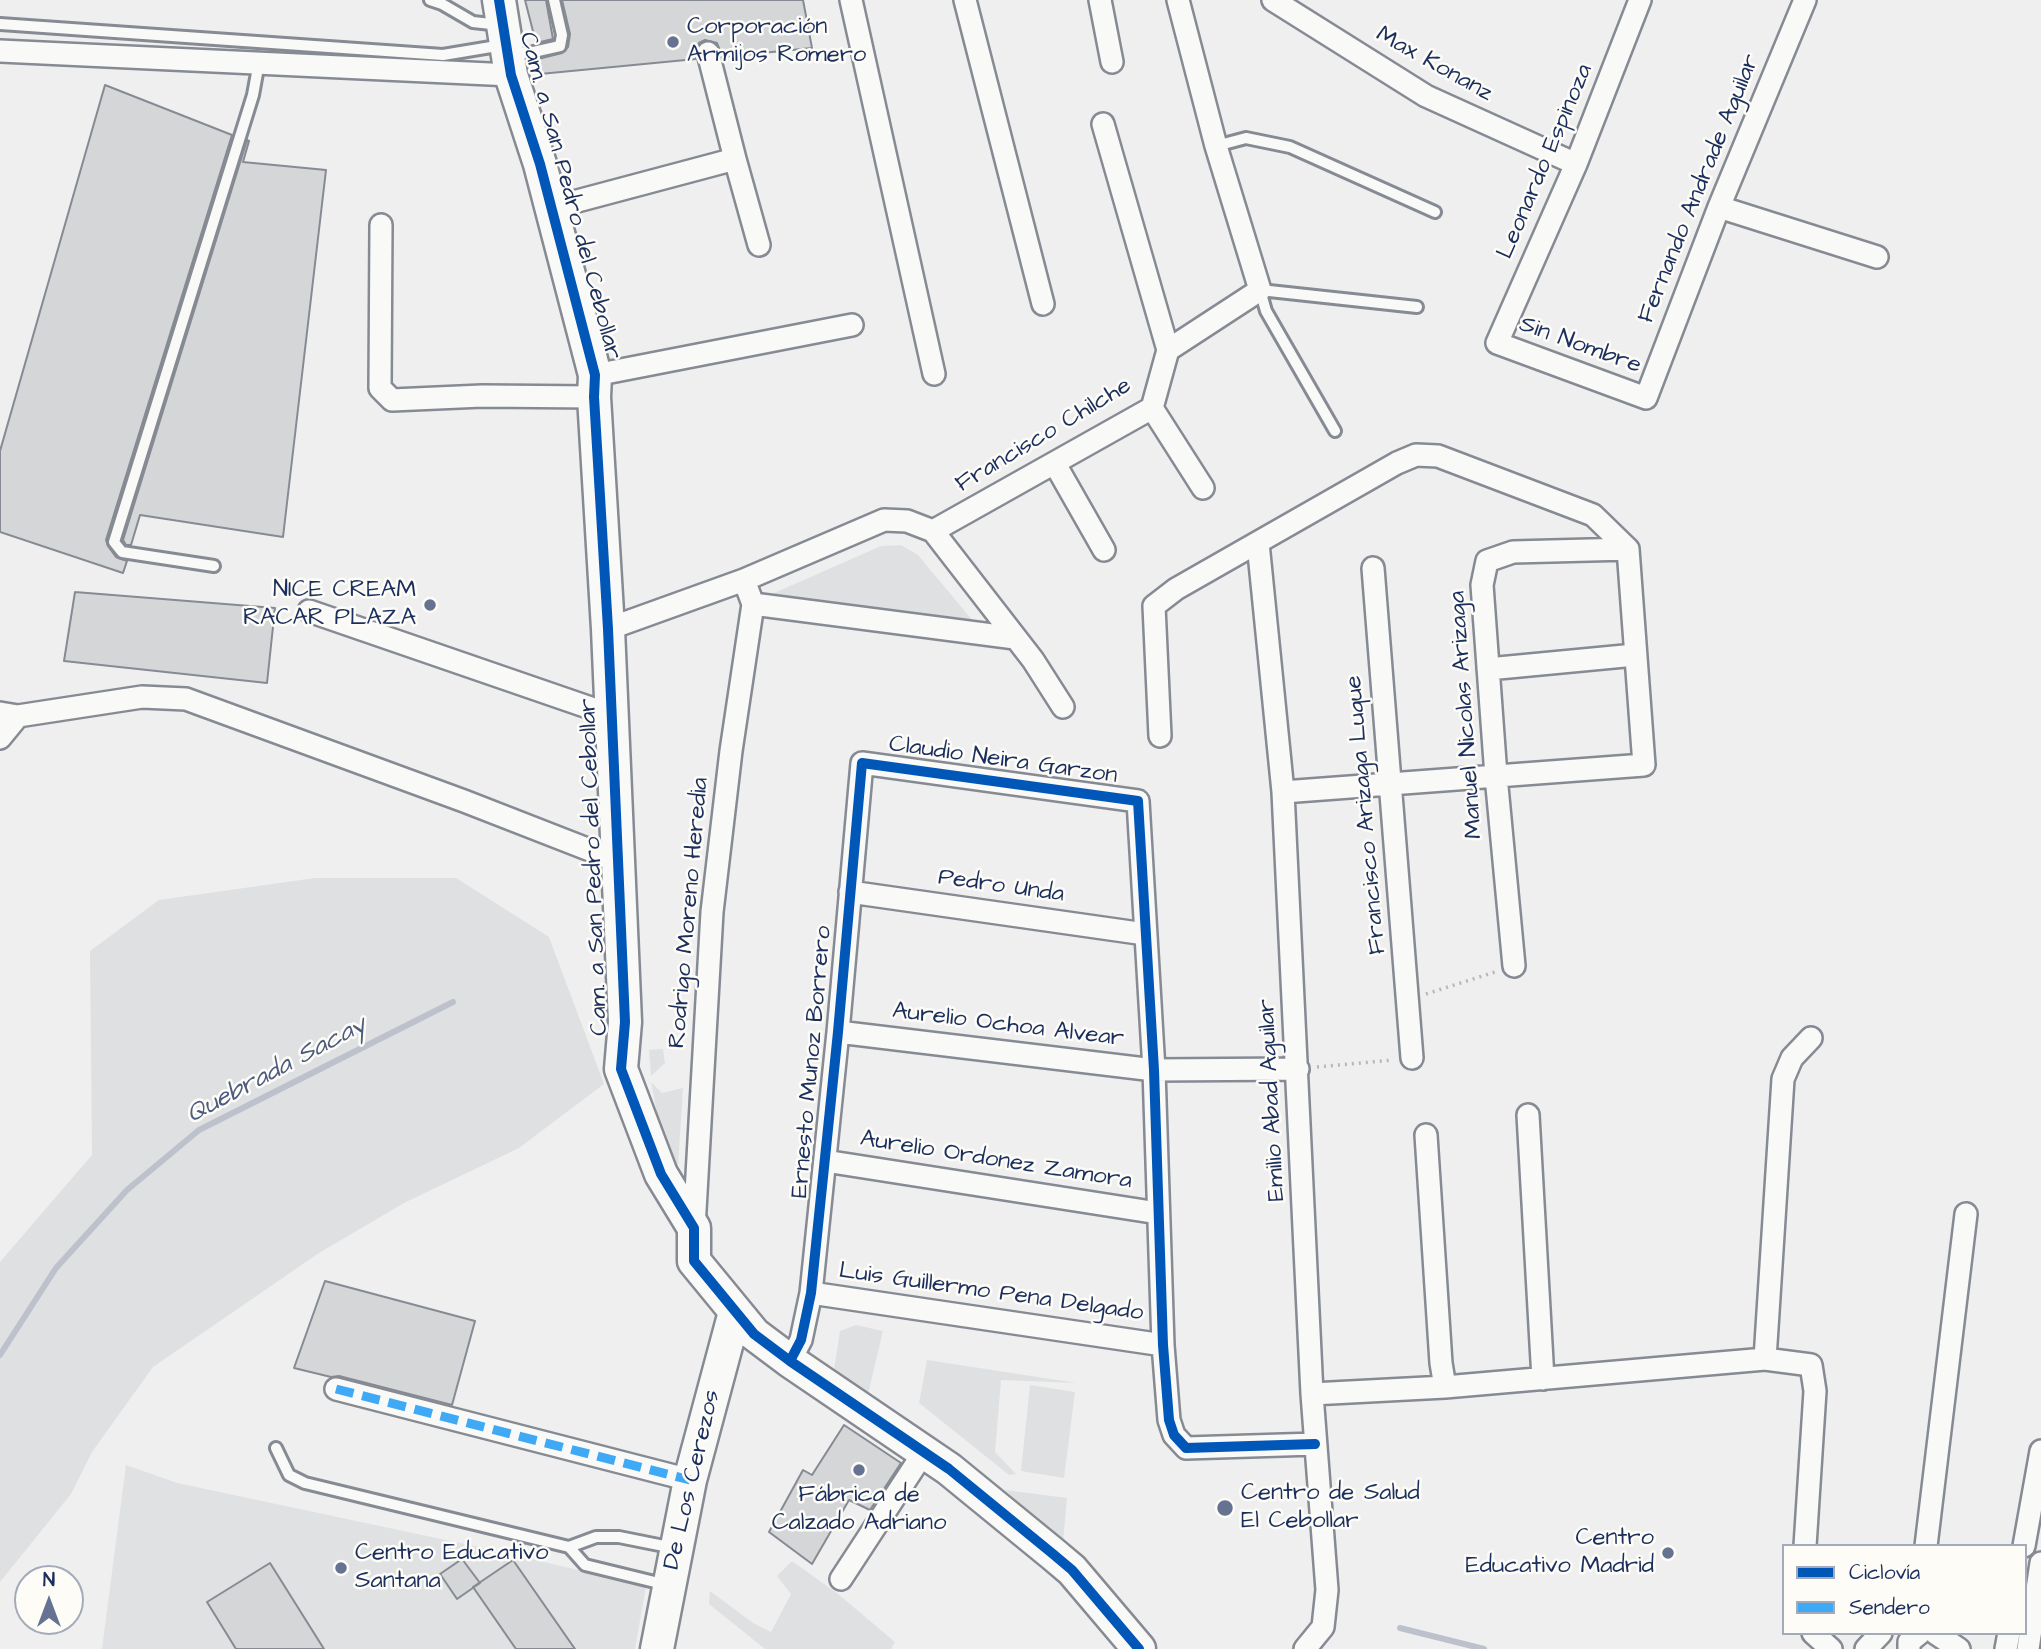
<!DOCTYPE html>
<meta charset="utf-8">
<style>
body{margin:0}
#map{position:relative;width:2041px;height:1649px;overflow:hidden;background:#efefef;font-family:"Architects Daughter",sans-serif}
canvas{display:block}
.legend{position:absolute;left:1782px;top:1544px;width:245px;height:91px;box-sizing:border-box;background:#fdfcf7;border:2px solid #a3aaba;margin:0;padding:9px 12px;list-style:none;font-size:21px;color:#1b2f5e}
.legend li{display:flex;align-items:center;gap:14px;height:35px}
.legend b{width:35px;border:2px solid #a3aaba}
.north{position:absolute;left:14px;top:1565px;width:70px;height:70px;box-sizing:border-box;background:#fdfcf7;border:2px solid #a3aaba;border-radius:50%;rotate:0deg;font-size:19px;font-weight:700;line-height:28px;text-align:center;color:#1b2f5e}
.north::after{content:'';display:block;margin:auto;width:24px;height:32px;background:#657291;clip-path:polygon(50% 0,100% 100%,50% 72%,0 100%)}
</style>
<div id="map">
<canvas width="2041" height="1649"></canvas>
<ul class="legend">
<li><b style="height:9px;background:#0057b8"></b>Ciclovía</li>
<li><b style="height:9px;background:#3fa9f5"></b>Sendero</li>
</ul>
<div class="north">N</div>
</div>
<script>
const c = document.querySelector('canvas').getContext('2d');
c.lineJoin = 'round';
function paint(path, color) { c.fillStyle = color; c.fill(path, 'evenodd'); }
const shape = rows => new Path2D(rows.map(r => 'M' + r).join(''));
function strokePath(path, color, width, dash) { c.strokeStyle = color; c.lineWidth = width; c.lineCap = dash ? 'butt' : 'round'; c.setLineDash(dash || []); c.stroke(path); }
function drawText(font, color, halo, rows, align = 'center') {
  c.font = font + ' "Architects Daughter",sans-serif'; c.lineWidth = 5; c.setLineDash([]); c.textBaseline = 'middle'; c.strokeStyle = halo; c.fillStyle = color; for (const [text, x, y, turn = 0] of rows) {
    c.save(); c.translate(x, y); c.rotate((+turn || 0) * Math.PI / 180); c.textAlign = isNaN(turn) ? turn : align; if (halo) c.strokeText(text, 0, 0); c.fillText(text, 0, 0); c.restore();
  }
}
paint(shape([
 [126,1465,177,1483,493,1550,646,1586,635,1649,102,1649]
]), '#dfe1e2');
paint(shape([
 [901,545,918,555,973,621,772,594,881,546],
 [315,878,456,878,549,937,604,1084,519,1148,404,1203,319,1253,153,1367,92,1452,71,1494,0,1582,0,1262,92,1155,90,951,159,900],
 [663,1049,665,1063,651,1076,649,1050],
 [651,1082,662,1093,683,1088,677,1182,657,1113],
 [856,1325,883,1331,868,1394,834,1370,840,1331],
 [927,1360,1077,1383,1001,1380,995,1452,1016,1474,1009,1475,919,1403],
 [1030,1385,1075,1392,1064,1478,1021,1471],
 [1005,1490,1067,1498,1063,1542,1026,1510],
 [792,1561,838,1594,895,1642,891,1649,765,1649,709,1604,710,1591,753,1623,771,1632,791,1594,777,1576]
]), '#dee0e2');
strokePath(shape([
 [0,1355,56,1268,127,1190,199,1130,453,1002],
 [1400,1628,1484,1649]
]), '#bdc1cc', 6);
const building = shape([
 [525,0,546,0,553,39,536,43,525,0],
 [562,0,803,0,812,48,722,57,717,43,705,40,699,43,696,49,696,59,540,74,538,59,562,53,568,47,570,34,562,0],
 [105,85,232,135,106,540,108,546,116,557,127,561,123,573,0,532,0,451,105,85],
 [247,140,249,141,243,162,326,170,283,537,140,515,131,545,126,545,123,540,247,140],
 [75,592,275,608,267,683,64,661,75,592],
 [325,1281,475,1321,452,1405,339,1376,331,1377,294,1368,325,1281],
 [844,1425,901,1463,870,1510,849,1500,812,1564,769,1532,803,1470,812,1475,844,1425],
 [462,1559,480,1583,457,1599,440,1574,462,1559],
 [513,1560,575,1649,516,1649,473,1587,513,1560],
 [270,1563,324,1649,236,1649,207,1602,270,1563]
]);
paint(building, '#d5d6d8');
strokePath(building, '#868a93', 2);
const lane = shape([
 [430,0,442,4,473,22,500,25],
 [0,24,443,55,503,45],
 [510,53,529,53,560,46,562,35,554,0],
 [1216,146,1246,138,1290,147,1435,212],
 [1335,431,1266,311,1260,290,1417,307],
 [214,566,122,552,114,542,253,95,259,62],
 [276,1448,289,1475,305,1483,569,1547,596,1537,619,1537,674,1548],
 [569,1547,585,1565,667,1585]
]);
const street = shape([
 [851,0,934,374],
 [965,0,1043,304],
 [1100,0,1112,62],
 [1273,0,1426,96,1576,164],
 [1640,0,1576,164,1497,343,1646,398,1719,207,1805,0],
 [0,51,511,75],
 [1103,124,1168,350],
 [735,159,759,245],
 [1719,207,1877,257],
 [551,208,735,159,708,53],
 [381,225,380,388,392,400,482,396,594,397],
 [595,375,852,325],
 [1152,408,1203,488],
 [1055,464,1104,550],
 [933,531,1033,660,1063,707],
 [1258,543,1283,792,1312,1394,1327,1590,1323,1627,1305,1649],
 [1373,568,1412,1058],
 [753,604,1015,638],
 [309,611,611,715],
 [608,629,744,580,884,520,907,521,933,531,1152,408,1168,350,1260,290,1216,146,1178,0],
 [1488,669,1635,655],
 [0,713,18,716,142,697,186,699,464,801,618,861],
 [1160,736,1154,606,1176,589,1397,463,1416,455,1438,456,1593,515,1628,549,1644,765,1283,792],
 [0,738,18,716],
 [850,892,1145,934],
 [1514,966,1496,776,1482,585,1487,561,1513,552,1628,549],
 [838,1032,1154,1070,1298,1069],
 [1528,1115,1543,1379],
 [1426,1135,1441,1363,1445,1387],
 [825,1161,1158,1213],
 [694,1228,712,912,731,751,753,604,744,580],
 [811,1293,1163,1345],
 [1765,1359,1783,1079,1792,1058,1811,1038],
 [790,1361,801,1340,811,1293,838,1032,862,763,1138,801,1154,1070,1163,1345,1169,1420,1174,1435,1186,1448,1315,1444],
 [336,1389,690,1480],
 [1312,1394,1445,1387,1765,1359,1811,1365,1815,1391,1805,1546],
 [1926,1546,1966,1214],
 [2024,1546,2041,1451],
 [841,1579,924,1452],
 [1813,1633,1831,1649],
 [1935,1633,1959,1649],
 [1866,1649,1881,1633],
 [1909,1649,1909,1642,1920,1633],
 [2006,1649,2009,1633],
 [2028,1649,2041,1563]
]);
const secondary = shape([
 [499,0,511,75,540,164,595,375,594,397,608,629,625,1022,621,1069,661,1174,694,1228,694,1261,754,1334,790,1361,949,1469,1053,1554,1072,1570,1139,1649],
 [657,1649,690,1480,735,1312]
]);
strokePath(lane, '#868a93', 16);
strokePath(street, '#868a93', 26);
strokePath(secondary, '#868a93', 37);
strokePath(shape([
 [1426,994,1495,972],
 [1317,1067,1393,1060]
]), '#b4b7bc', 3.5, [2, 5]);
strokePath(lane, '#f9f9f8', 10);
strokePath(street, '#f9f9f8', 21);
strokePath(secondary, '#f9f9f8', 32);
strokePath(shape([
 [336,1389,690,1480]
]), '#3fa9f5', 9, [18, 9]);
strokePath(shape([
 [499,0,511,75,540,164,595,375,594,397,608,629,625,1022,621,1069,661,1174,694,1228,694,1261,754,1334,790,1361,949,1469,1053,1554,1072,1570,1139,1649],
 [790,1361,801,1340,811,1293,838,1032,862,763,1138,801,1154,1070,1163,1345,1169,1420,1174,1435,1186,1448,1315,1444]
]), '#0057b8', 10);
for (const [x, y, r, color] of [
 [673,42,7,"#657291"],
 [430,605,7,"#657291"],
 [859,1470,7,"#657291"],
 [1225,1508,9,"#657291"],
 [1668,1553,7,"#657291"],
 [341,1568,7,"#657291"]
]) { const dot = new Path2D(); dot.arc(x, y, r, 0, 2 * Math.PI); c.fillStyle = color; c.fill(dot); strokePath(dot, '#fdfcf7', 2.5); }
drawText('24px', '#1b2f5e', '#fdfcf7', [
 ["Corporación",687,28],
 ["Armijos Romero",687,56],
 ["NICE CREAM",416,591,"right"],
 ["RACAR PLAZA",416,619,"right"],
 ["Centro de Salud",1241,1494],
 ["El Cebollar",1241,1522],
 ["Fábrica de",859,1496,"center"],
 ["Calzado Adriano",859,1524,"center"],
 ["Centro",1654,1539,"right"],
 ["Educativo Madrid",1654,1567,"right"],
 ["Centro Educativo",355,1554],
 ["Santana",355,1582]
], 'left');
drawText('24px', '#1b2f5e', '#fdfcf7', [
 ["Max Konanz",1434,65,29],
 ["Leonardo Espinoza",1546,162,-67],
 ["Fernando Andrade Aguilar",1700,189,-68],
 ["Cam. a San Pedro del Cebollar",569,196,75],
 ["Sin Nombre",1580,346,20],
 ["Francisco Chilche",1044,436,-31],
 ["Manuel Nicolas Arizaga",1467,715,-94],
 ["Claudio Neira Garzon",1003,761,8],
 ["Francisco Arizaga Luque",1367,815,-95],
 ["Cam. a San Pedro del Cebollar",595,867,-92],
 ["Pedro Unda",1001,887,8],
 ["Rodrigo Moreno Heredia",690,913,-85],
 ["Aurelio Ochoa Alvear",1008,1026,7],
 ["Ernesto Munoz Borrero",813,1062,-85],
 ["Emilio Abad Aguilar",1273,1100,-93],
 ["Aurelio Ordonez Zamora",996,1161,9],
 ["Luis Guillermo Pena Delgado",991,1293,8],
 ["De Los Cerezos",693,1480,-77]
]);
drawText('italic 26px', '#4c5b7f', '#fdfcf7', [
 ["Quebrada Sacay",277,1071,-28]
]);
</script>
